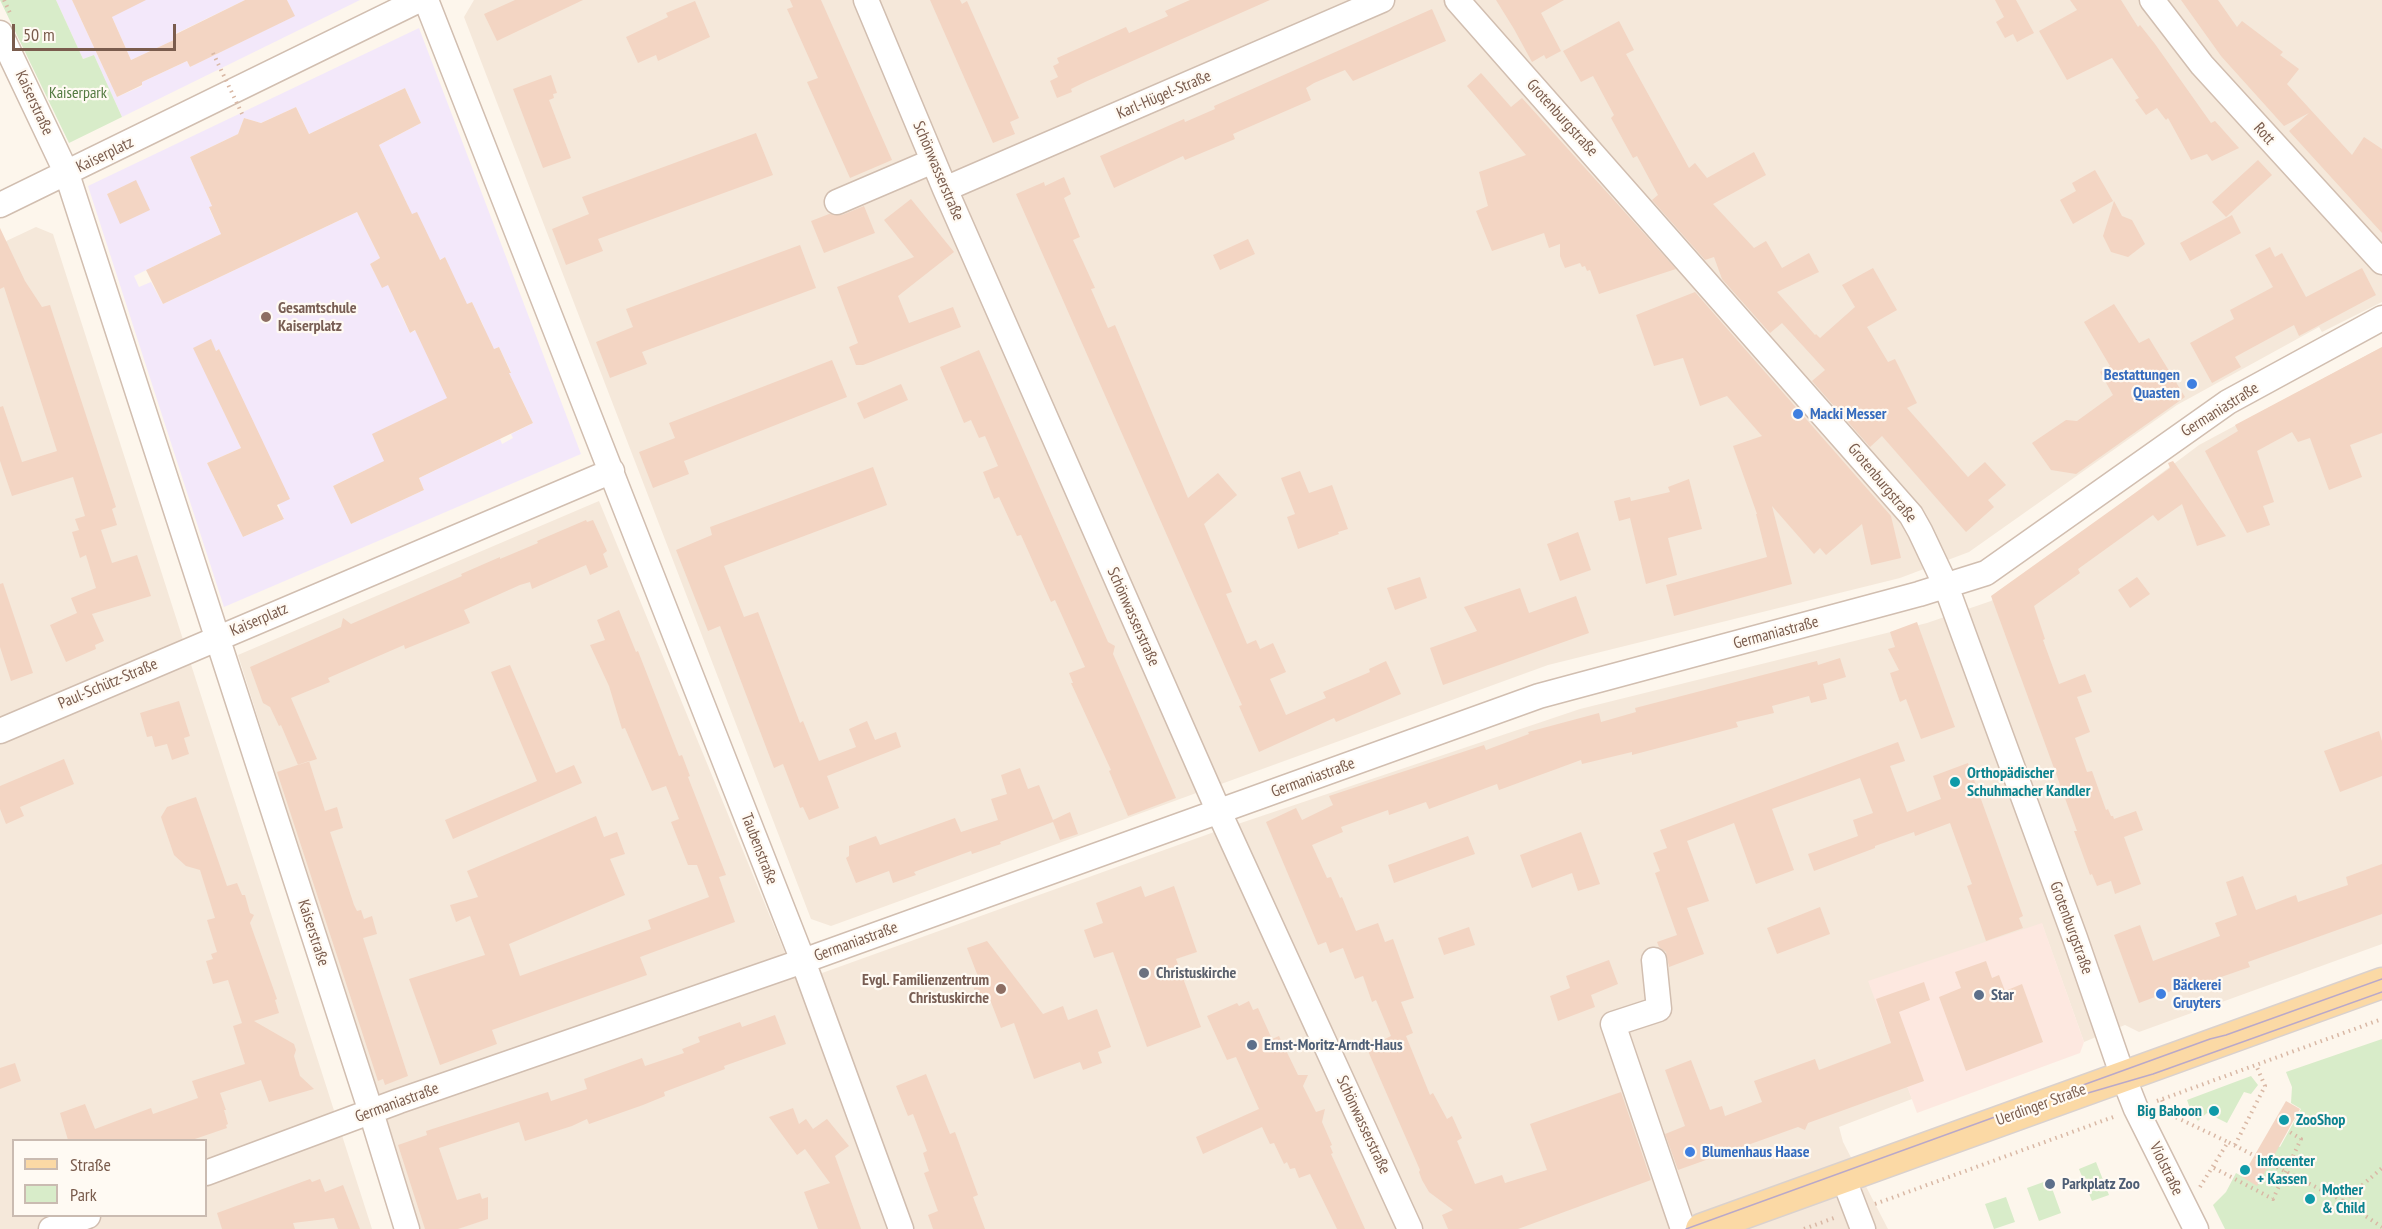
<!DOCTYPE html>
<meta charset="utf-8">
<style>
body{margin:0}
#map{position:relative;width:2382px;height:1229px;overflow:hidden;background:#fdf6ec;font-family:"PT Sans Narrow",sans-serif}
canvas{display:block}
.legend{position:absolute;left:12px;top:1139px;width:195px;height:78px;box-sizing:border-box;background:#fffaf3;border:2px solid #cabbb1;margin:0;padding:8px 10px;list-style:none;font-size:18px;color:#7a5c4d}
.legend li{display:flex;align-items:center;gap:12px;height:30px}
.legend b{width:30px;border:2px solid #cabbb1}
.scale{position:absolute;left:12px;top:24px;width:164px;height:27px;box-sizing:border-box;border:3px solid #7a5c4d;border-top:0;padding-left:8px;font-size:18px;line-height:21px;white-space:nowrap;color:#7a5c4d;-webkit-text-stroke:4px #fffaf3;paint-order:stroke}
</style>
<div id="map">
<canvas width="2382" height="1229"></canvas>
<ul class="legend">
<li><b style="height:8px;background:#fbd9a5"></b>Straße</li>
<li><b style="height:16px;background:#d8ecc9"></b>Park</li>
</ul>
<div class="scale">50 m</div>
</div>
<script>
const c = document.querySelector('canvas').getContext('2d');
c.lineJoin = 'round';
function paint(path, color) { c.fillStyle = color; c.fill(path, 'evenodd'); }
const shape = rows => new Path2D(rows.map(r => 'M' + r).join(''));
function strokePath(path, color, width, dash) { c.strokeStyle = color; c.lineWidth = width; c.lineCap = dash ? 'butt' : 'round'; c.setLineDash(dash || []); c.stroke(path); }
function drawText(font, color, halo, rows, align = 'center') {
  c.font = font + ' "PT Sans Narrow",sans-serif'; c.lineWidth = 4.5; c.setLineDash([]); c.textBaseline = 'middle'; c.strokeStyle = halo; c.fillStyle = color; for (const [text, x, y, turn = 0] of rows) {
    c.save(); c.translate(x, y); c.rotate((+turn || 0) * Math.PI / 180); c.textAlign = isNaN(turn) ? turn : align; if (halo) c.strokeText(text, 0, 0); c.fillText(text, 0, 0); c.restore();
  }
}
paint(shape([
 [474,0,2382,0,2382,302,2322,332,2319,327,2177,405,1969,552,1900,578,1548,665,831,926,811,919,464,17],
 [36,227,53,234,372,1229,0,1229,0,244],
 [14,1140,206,1140,206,1216,14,1216],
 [2382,347,2382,944,2139,1032,2125,1025,2084,1042,2042,924,1869,982,1912,1099,1839,1127,1843,1142,1888,1229,419,1229,238,655,599,501,797,982,1217,831,1580,709,1927,623,1991,601,2199,445]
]), '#f5e8da');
paint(shape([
 [2042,923,2084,1042,2080,1053,1917,1113,1868,981]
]), '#fde8e0');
paint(shape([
 [56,0,72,0,117,97,142,86,142,82,187,61,190,67,294,16,287,0,360,0,122,117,94,55,83,59],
 [118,0,245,0,175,34,176,39,131,60,112,17],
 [419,28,581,454,224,607,88,186],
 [405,88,421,123,379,145,408,206,407,217,435,262,445,257,463,306,472,302,484,327,490,351,499,347,511,372,502,377,519,393,533,423,511,434,513,438,502,444,500,439,419,478,424,490,351,524,333,486,370,468,390,464,457,394,424,326,410,333,398,309,407,303,396,281,382,287,370,264,380,258,357,212,163,304,151,282,139,287,134,276,223,233,221,230,219,230,209,208,212,206,190,157,238,134,244,118,261,123,296,107,309,134],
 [136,181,121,223,107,194],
 [211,340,216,351,219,349,284,519,243,537,207,463,241,448,194,348]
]), '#f3e8fa');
paint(shape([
 [0,0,56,0,83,59,94,55,122,117,69,143],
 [2382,1039,2382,1229,2225,1229,2213,1205,2226,1192,2236,1173,2256,1184,2267,1139,2280,1147,2301,1109,2291,1103,2292,1087,2286,1072],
 [2251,1076,2258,1085,2251,1094,2244,1092,2227,1123,2207,1113,2198,1121,2192,1114,2187,1100],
 [2096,1162,2109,1195,2092,1201,2079,1169],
 [2049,1180,2061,1213,2039,1221,2027,1188],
 [2006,1197,2015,1222,1994,1229,1985,1204]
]), '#d8ecc9');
paint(shape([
 [72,0,146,0,112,17,131,60,176,39,174,35,245,0,287,0,295,16,190,67,187,61,142,82,142,85,117,97],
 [515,0,583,0,497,41,484,14],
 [790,0,821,0,892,160,850,178,807,82,818,78,787,9,793,7],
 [930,0,960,0,962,4,967,1,1019,118,1010,122,1015,134,993,143],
 [1190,0,1270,0,1085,82,1071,89,1072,92,1057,98,1050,81,1058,77,1053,66,1059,63,1057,58,1126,27,1129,33,1168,16,1165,11],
 [1496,0,1564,0,1541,13,1561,51,1546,59,1544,55,1532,62,1514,29],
 [1995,0,2016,0,2034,33,2017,42,2013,34,2005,38,1996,22,2004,17],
 [2070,0,2121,0,2138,27,2140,25,2155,44,2211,123,2215,121,2239,148,2212,161,2207,154,2191,160,2168,118,2166,120,2157,108,2146,115,2135,100,2139,98,2112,58,2067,80,2039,31,2077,10],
 [2181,0,2218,0,2237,27,2242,21,2283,52,2280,55,2299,69,2287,84,2352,155,2364,137,2382,149,2382,233,2289,131,2309,113,2284,126,2221,56],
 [695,1,710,37,658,61,656,55,638,63,626,37,668,17,666,13],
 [1432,9,1446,41,1353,81,1345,70,1314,83,1306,88,1311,100,1233,134,1235,139,1185,160,1183,156,1114,188,1100,156,1184,119,1185,122,1215,109,1214,106],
 [1619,21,1634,50,1626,54,1689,168,1695,163,1707,178,1754,152,1766,175,1713,204,1754,248,1766,241,1782,268,1809,253,1819,272,1777,292,1815,335,1816,334,1820,338,1855,307,1842,285,1873,268,1897,310,1867,327,1888,362,1895,359,1917,403,1907,408,1968,477,1985,462,2006,485,1988,500,1994,507,1966,532,1882,436,1870,447,1812,381,1825,370,1782,323,1770,333,1722,279,1714,257,1705,260,1652,200,1658,195,1637,156,1633,158,1611,118,1614,115,1593,76,1581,82,1563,51],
 [1481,73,1511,107,1522,98,1676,269,1599,294,1590,270,1587,271,1585,266,1582,267,1580,263,1565,268,1560,256,1560,244,1549,248,1544,233,1492,251,1476,211,1488,206,1479,172,1526,155,1467,86],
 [551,75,557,93,553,94,554,98,549,100,571,158,543,168,513,89],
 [405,88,421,123,379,145,412,214,417,212,440,260,445,257,467,304,472,302,494,349,499,347,511,373,509,373,533,423,419,478,424,490,351,524,333,486,384,461,372,434,447,398,415,330,410,333,388,285,382,288,370,264,380,258,357,212,163,304,146,270,221,234,209,207,212,206,190,157,238,134,244,118,261,123,296,107,309,134],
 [756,133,773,175,598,239,603,251,566,265,552,229,589,214,582,197],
 [2258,160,2272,175,2226,217,2212,202],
 [2095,170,2113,201,2073,224,2060,200,2076,191,2072,183],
 [1064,177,1071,194,1064,198,1080,237,1073,240,1095,288,1091,289,1108,328,1115,325,1188,498,1218,473,1237,495,1204,524,1232,592,1226,594,1247,644,1256,640,1260,649,1273,643,1286,672,1270,679,1286,715,1326,698,1323,692,1370,672,1369,669,1386,661,1401,694,1336,722,1334,718,1259,752,1239,706,1242,705,1016,194,1044,182,1045,186],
 [136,180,150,210,120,224,107,194],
 [911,199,954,252,898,296,909,323,953,307,961,327,863,365,856,365,849,347,858,343,837,287,914,257,884,220],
 [2114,201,2122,216,2132,220,2145,244,2128,257,2111,252,2103,236],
 [864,206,875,233,824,253,811,221,829,214,842,215],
 [2232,215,2241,233,2190,261,2180,243],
 [0,228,25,281,42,307,50,305,116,507,112,509,117,525,101,530,112,563,137,555,151,596,92,614,104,641,95,645,96,649,66,662,50,625,77,613,71,598,96,588,86,555,80,558,72,532,79,530,75,519,85,516,73,477,12,496,0,461,0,407,3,406,22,462,57,451,4,287,0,289],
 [1248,239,1255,254,1220,270,1213,255],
 [800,245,816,288,642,352,647,364,610,378,596,342,633,327,626,309],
 [2270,247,2275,257,2282,253,2306,297,2362,268,2376,295,2299,336,2294,325,2235,357,2241,367,2212,383,2190,343,2234,319,2230,310,2273,287,2255,255],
 [1695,292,1891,516,1901,558,1871,565,1862,524,1826,555,1820,548,1814,554,1772,506,1792,584,1674,616,1666,585,1767,557,1756,514,1757,514,1733,446,1762,436,1727,396,1700,406,1683,358,1654,366,1636,315],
 [2114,304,2139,343,2149,338,2185,397,2076,474,2051,470,2032,443,2066,420,2077,421,2113,395,2100,372,2110,366,2084,322],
 [211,339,216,351,219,349,290,499,277,505,284,519,243,537,207,463,241,448,193,348],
 [2382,347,2382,433,2350,445,2362,477,2329,490,2310,438,2298,442,2292,432,2257,451,2274,502,2263,506,2270,525,2247,533,2205,451,2238,431,2235,425],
 [979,350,1108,642,1115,646,1113,654,1176,798,1128,816,1109,771,1111,770,1071,683,1073,683,1069,673,1085,667,1055,600,1051,602,1021,535,1017,536,999,497,994,499,983,472,998,466,985,436,979,438,971,420,964,423,940,367],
 [832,360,847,397,684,461,689,474,653,488,639,452,675,438,669,423],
 [901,384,908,400,864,419,857,403],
 [2173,461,2226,536,2197,546,2182,504,2158,521,2153,515,2078,569,2080,573,2034,606,2045,639,2043,640,2059,684,2085,674,2092,692,2077,697,2090,732,2075,738,2087,772,2092,771,2106,810,2108,809,2111,816,2113,816,2114,819,2136,811,2143,830,2124,837,2141,884,2115,894,2111,881,2097,886,2092,874,2090,875,2074,831,2077,831,1991,596,2170,468,2168,463],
 [873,467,887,505,724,566,744,617,758,612,800,723,803,721,819,761,856,747,849,729,867,721,875,740,896,732,901,747,827,776,839,808,809,820,803,807,800,808,783,764,774,768,720,626,708,631,676,550,712,535,710,527],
 [1300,471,1309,493,1332,485,1348,529,1338,532,1339,534,1298,549,1287,517,1295,514,1281,478],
 [1689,479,1702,529,1668,538,1677,575,1646,584,1630,518,1619,521,1614,501,1630,497,1631,501,1670,492,1668,487],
 [586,520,587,522,593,520,607,551,603,554,608,567,590,575,586,565,532,589,530,582,520,585,464,610,470,623,405,649,404,645,328,678,330,682,291,698,317,759,298,765,281,725,279,726,270,707,263,703,250,667,341,627,343,618,351,624,462,576,461,574,500,557,500,559,538,543,537,541],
 [1578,532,1591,570,1560,581,1547,544],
 [1420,577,1427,598,1395,610,1387,588],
 [2137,577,2150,594,2130,608,2118,590],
 [3,583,33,673,11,681,0,647,0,584],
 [1520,588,1529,613,1576,596,1589,633,1443,685,1430,648,1477,631,1464,607],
 [619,610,636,652,638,651,679,756,682,755,690,776,688,777,726,875,719,877,735,922,640,957,647,975,492,1030,497,1044,440,1065,409,979,485,955,470,916,456,922,450,905,478,897,467,871,596,816,604,837,617,832,625,854,610,859,625,895,509,944,520,976,651,929,648,920,709,897,697,865,688,865,671,822,679,819,666,786,652,791,625,728,622,729,609,686,590,645,605,640,597,620],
 [1917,622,1955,727,1921,739,1906,699,1900,702,1895,688,1890,673,1899,670,1888,649,1895,647,1890,632],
 [1840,658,1846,677,1823,684,1827,699,1811,703,1809,696,1772,706,1774,713,1736,722,1738,727,1632,755,1632,752,1582,764,1581,760,1499,790,1497,784,1429,809,1426,802,1389,815,1388,810,1341,827,1343,832,1312,845,1327,878,1331,877,1340,898,1342,897,1356,931,1378,923,1385,942,1393,939,1414,998,1401,1002,1413,1033,1406,1036,1430,1095,1433,1093,1447,1119,1452,1116,1462,1138,1457,1141,1475,1184,1502,1175,1505,1183,1547,1170,1530,1124,1621,1092,1651,1180,1518,1229,1448,1229,1442,1215,1453,1210,1429,1192,1422,1180,1419,1172,1420,1170,1368,1051,1384,1044,1383,1040,1391,1036,1376,1000,1372,1002,1363,976,1355,979,1343,948,1330,953,1326,942,1318,945,1266,822,1296,808,1302,820,1333,805,1329,796,1484,745,1486,750,1529,734,1528,732,1599,713,1601,722,1636,712,1635,708,1817,661,1818,665],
 [510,665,556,773,574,765,582,783,453,839,445,820,537,781,491,672],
 [179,701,190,736,184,738,189,754,172,760,167,744,155,747,152,736,147,737,140,713],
 [2379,731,2382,741,2382,776,2340,792,2324,751],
 [1898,742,1905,761,1890,766,1907,812,1941,799,1933,776,1968,763,2023,916,2019,918,2023,928,1986,941,1967,886,1972,884,1950,823,1915,836,1914,832,1875,846,1875,848,1814,871,1808,854,1858,836,1853,820,1873,813,1860,778,1772,809,1794,870,1756,884,1734,823,1687,841,1709,901,1687,908,1704,954,1669,967,1666,952,1659,947,1657,942,1677,935,1655,873,1660,871,1653,853,1667,848,1660,830],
 [64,759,74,784,20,807,24,816,6,824,0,809,0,786],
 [309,761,325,811,337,807,343,828,330,832,354,905,357,911,361,910,364,919,372,916,377,934,363,938,408,1076,385,1085,383,1079,378,1081,277,772],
 [1020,768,1028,789,1039,785,1053,820,1070,812,1078,834,1060,840,1053,822,1000,842,1001,844,972,854,971,851,914,872,916,875,893,883,889,871,856,883,846,858,849,856,849,846,876,836,880,845,955,818,961,832,998,820,991,799,1007,794,1001,775],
 [196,797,227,886,237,883,242,895,245,895,250,913,254,915,250,923,277,999,275,1000,279,1013,254,1021,294,1044,296,1050,294,1056,300,1076,314,1089,269,1102,261,1080,220,1093,226,1110,224,1110,228,1124,226,1125,227,1128,192,1140,68,1140,60,1113,85,1104,95,1129,151,1108,153,1114,198,1098,192,1081,245,1064,233,1026,242,1023,228,980,213,984,206,961,213,959,211,954,217,952,207,920,215,918,200,870,186,866,174,855,161,817,167,807],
 [1581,832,1600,884,1578,891,1572,873,1532,888,1520,855],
 [1468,836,1475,854,1394,883,1388,865],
 [2382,864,2382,914,2248,962,2250,967,2201,984,2200,980,2139,1003,2114,935,2140,925,2153,961,2220,936,2215,923,2237,915,2226,882,2243,876,2256,910,2296,895,2298,902,2348,885,2346,877],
 [1141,886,1145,897,1174,886,1197,952,1176,959,1201,1027,1147,1047,1113,952,1094,958,1084,930,1103,923,1096,903],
 [1820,907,1830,934,1777,954,1767,928],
 [1469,927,1475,945,1444,955,1438,938],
 [987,941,1043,1014,1063,1006,1068,1020,1097,1009,1111,1047,1098,1052,1102,1063,1083,1070,1080,1062,1034,1079,1014,1023,1001,1028,989,997,978,1001,972,982,979,979,967,948],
 [1609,960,1618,984,1591,995,1595,1007,1558,1021,1550,996,1570,988,1566,976],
 [1986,961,1992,978,1999,975,2005,991,2022,984,2043,1042,1966,1071,1939,997,1961,988,1955,972],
 [1924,982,1930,1000,1899,1012,1924,1081,1808,1123,1805,1130,1798,1127,1678,1170,1665,1134,1685,1126,1665,1070,1691,1060,1710,1110,1722,1106,1725,1116,1762,1102,1754,1081,1815,1059,1819,1070,1891,1043,1876,999],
 [1249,1001,1253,1010,1258,1008,1272,1039,1279,1036,1298,1075,1308,1075,1303,1086,1316,1112,1325,1109,1322,1122,1332,1145,1330,1146,1333,1153,1331,1154,1365,1229,1337,1229,1310,1174,1299,1178,1295,1168,1290,1169,1287,1162,1284,1164,1274,1143,1270,1144,1262,1127,1203,1154,1196,1137,1259,1109,1236,1057,1227,1060,1207,1016,1237,1003,1239,1006],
 [775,1015,786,1044,724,1066,725,1069,664,1092,665,1096,643,1105,589,1124,587,1119,572,1126,525,1141,519,1122,439,1148,457,1200,480,1193,482,1199,488,1197,488,1219,458,1229,425,1229,398,1145,427,1135,426,1131,548,1092,551,1101,587,1089,584,1079,642,1058,645,1066,684,1053,682,1049,700,1042,698,1037,740,1022,742,1027],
 [15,1063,21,1081,0,1089,0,1068],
 [926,1074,950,1134,955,1132,978,1195,973,1197,985,1229,933,1229,928,1215,938,1211,924,1173,929,1171,923,1153,927,1151,913,1114,908,1116,896,1086],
 [2286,1101,2300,1109,2257,1186,2242,1177],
 [793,1108,799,1124,806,1119,813,1129,827,1119,849,1146,835,1156,861,1229,818,1229,804,1192,830,1183,805,1149,797,1155,769,1117],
 [310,1179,312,1182,320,1179,325,1192,343,1185,360,1229,338,1229,334,1218,293,1223,295,1229,222,1229,217,1213]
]), '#f3d5c3');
const minor = shape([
 [426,0,803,961,901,1229],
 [866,0,945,189,1219,812,1410,1229],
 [1457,0,1911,515,1920,531,1946,586,2075,938,2121,1071,2136,1109,2196,1229],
 [2152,0,2202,65,2382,262],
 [0,33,67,174,371,1112,407,1229],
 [945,189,1382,0],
 [837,202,933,161],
 [0,205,419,0],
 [0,731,612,471],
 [1654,960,1659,1009,1613,1024,1683,1229],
 [206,1173,399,1101,803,961,1539,696,1919,594,1986,573,2228,402,2382,318],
 [1843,1177,1863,1229],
 [51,1229,88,1216]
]);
const major = shape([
 [1701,1229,2382,983]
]);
strokePath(minor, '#d1beb0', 27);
strokePath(major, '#dad1cd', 33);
strokePath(shape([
 [4,0,10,13],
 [2162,1100,2167,1113,2228,1142],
 [2157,1101,2382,1019],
 [2235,1145,2265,1086,2256,1065],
 [2214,1168,2273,1199,2301,1139,2288,1131],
 [2200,1187,2228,1142,2343,1201,2382,1227],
 [2344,1201,2382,1168],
 [1875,1204,2116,1116],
 [1804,1229,1834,1218]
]), '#d9b8a5', 4, [1.5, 4.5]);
strokePath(minor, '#fff', 24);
strokePath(major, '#fbd9a5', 30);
strokePath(shape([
 [2064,1100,2153,1074,2382,992],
 [1686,1229,2210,1039,2226,1035,2382,979]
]), '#b9a8c9', 1.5);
strokePath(shape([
 [213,53,244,118]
]), '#d9b8a5', 4, [1.5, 4.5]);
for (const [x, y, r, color] of [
 [266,317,6,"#8d6e63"],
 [2192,384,6,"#3f7fe0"],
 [1798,414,6,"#3f7fe0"],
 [1955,782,6,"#0f9aa8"],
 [1144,973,6,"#6b7280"],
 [1001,989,6,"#8d6e63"],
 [2161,994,6,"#3f7fe0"],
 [1979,995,6,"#5c6f8a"],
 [1252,1045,6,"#5c6f8a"],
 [2214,1111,6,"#0f9aa8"],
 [2284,1120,6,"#0f9aa8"],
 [1690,1152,6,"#3f7fe0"],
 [2245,1170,6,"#0f9aa8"],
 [2050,1184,6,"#5c6f8a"],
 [2310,1199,6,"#0f9aa8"]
]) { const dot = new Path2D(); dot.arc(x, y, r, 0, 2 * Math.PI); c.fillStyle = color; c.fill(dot); strokePath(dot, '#fffaf3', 2); }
drawText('16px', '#537a41', '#fffaf3', [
 ["Kaiserpark",78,93]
]);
drawText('16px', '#7a5c4d', '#fffaf3', [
 ["Karl-Hügel-Straße",1164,95,-23],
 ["Kaiserstraße",34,103,65],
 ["Grotenburgstraße",1562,118,48],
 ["Rott",2264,134,48],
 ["Kaiserplatz",105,155,-26],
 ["Schönwasserstraße",938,171,67],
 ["Germaniastraße",2220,410,-32],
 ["Grotenburgstraße",1882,483,50],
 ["Schönwasserstraße",1133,617,66],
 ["Kaiserplatz",259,620,-23],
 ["Germaniastraße",1776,633,-15],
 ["Paul-Schütz-Straße",108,684,-23],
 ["Germaniastraße",1313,778,-20],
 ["Taubenstraße",759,849,69],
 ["Grotenburgstraße",2071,928,70],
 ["Kaiserstraße",313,933,72],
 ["Germaniastraße",856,942,-20],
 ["Germaniastraße",397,1103,-20],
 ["Uerdinger Straße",2041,1105,-20],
 ["Schönwasserstraße",1363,1125,65],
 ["Violstraße",2166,1169,64]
]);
drawText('bold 16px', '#785e54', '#fffaf3', [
 ["Gesamtschule",278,308],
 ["Kaiserplatz",278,326],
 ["Evgl. Familienzentrum",989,980,"right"],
 ["Christuskirche",989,998,"right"]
], 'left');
drawText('bold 16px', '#366cbe', '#fffaf3', [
 ["Bestattungen",2180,375,"right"],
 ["Quasten",2180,393,"right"],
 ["Macki Messer",1810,414],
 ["Bäckerei",2173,985],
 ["Gruyters",2173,1003],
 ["Blumenhaus Haase",1702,1152]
], 'left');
drawText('bold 16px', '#0d838f', '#fffaf3', [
 ["Orthopädischer",1967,773],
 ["Schuhmacher Kandler",1967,791],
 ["Big Baboon",2202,1111,"right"],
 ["ZooShop",2296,1120],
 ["Infocenter",2257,1161],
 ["+ Kassen",2257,1179],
 ["Mother",2322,1190],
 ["& Child",2322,1208]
], 'left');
drawText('bold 16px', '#5b616d', '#fffaf3', [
 ["Christuskirche",1156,973]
], 'left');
drawText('bold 16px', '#4e5e75', '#fffaf3', [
 ["Star",1991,995],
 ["Ernst-Moritz-Arndt-Haus",1264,1045],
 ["Parkplatz Zoo",2062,1184]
], 'left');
</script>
